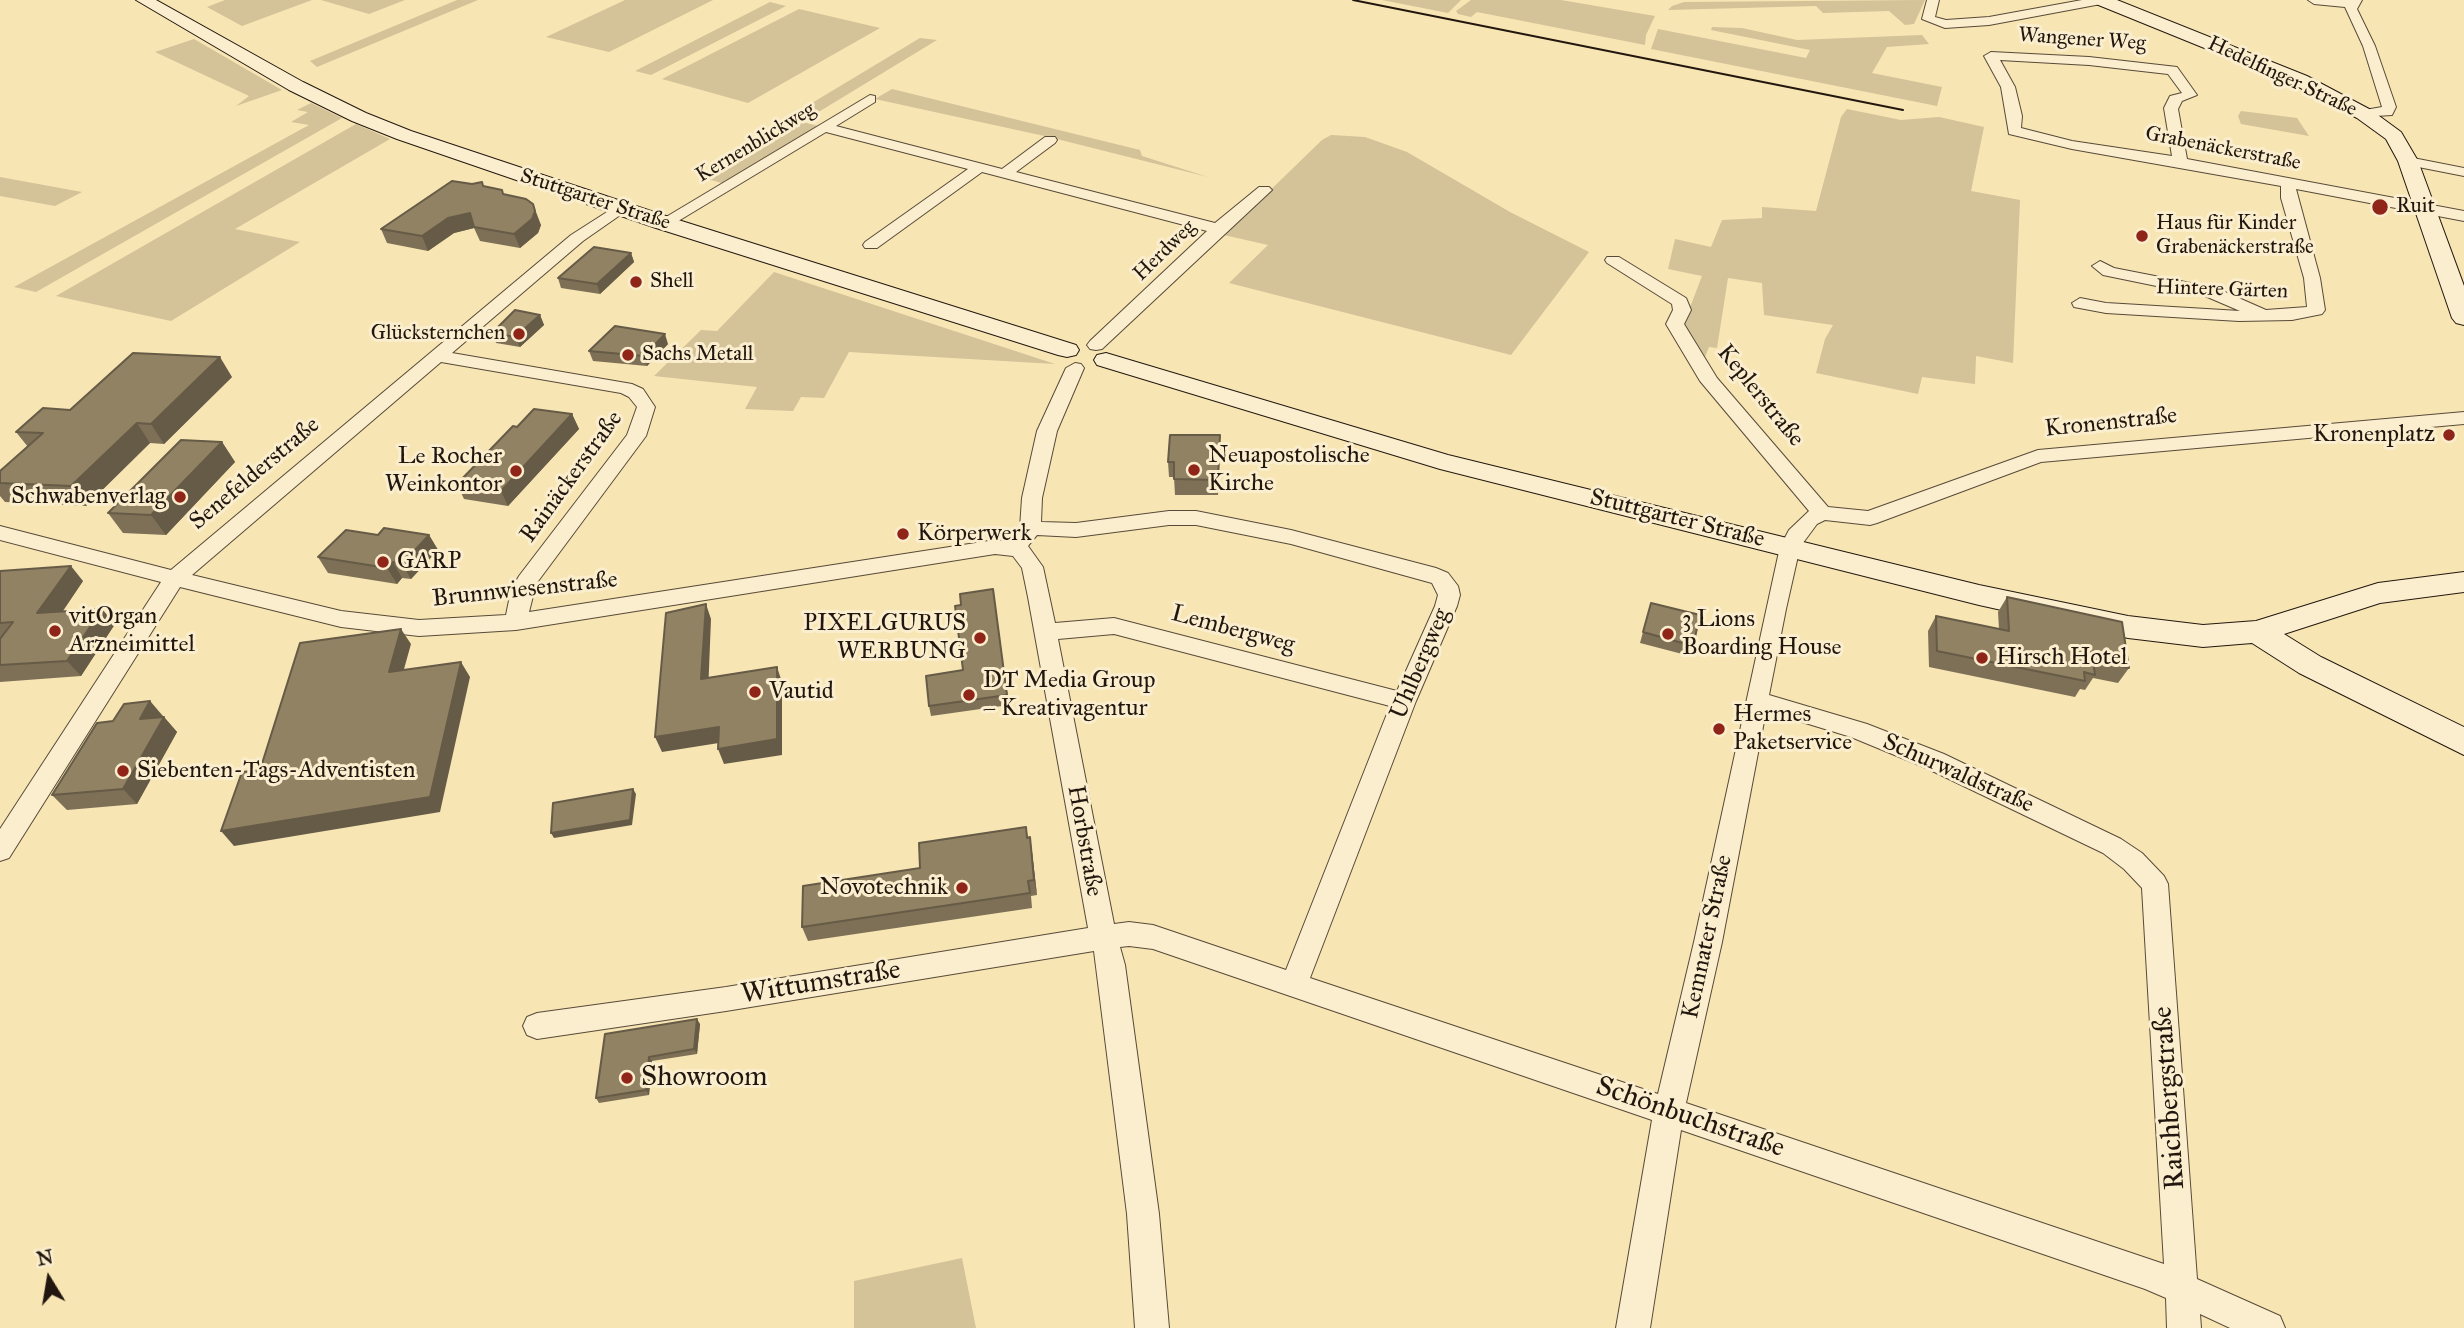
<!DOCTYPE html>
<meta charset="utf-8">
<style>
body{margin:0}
#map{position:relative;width:2464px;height:1328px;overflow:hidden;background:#f8e5b4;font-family:"IM FELL Great Primer",serif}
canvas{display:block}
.north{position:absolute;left:14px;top:1244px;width:70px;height:70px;-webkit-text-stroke:5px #faeece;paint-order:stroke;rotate:349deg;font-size:19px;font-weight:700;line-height:28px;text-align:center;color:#22170e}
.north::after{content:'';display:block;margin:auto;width:24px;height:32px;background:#22170e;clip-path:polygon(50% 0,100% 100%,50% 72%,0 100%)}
</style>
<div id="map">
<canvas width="2464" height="1328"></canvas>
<div class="north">N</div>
</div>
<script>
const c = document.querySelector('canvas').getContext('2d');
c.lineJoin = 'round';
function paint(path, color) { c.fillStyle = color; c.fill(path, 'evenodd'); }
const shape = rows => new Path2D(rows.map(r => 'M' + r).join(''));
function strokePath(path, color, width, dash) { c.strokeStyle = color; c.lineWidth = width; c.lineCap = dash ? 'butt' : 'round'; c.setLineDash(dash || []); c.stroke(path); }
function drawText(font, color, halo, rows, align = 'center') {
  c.font = font + ' "IM FELL Great Primer",serif'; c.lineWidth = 6; c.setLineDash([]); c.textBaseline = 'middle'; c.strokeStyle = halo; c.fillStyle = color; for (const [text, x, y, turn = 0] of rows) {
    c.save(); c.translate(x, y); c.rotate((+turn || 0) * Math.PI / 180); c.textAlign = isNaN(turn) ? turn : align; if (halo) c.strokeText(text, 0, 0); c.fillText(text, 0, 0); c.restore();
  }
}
paint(shape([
 [225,0,312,0,242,26,207,7],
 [321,0,405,0,369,14],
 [457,0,478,0,317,67,310,61],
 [625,0,713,0,609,52,546,37],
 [1382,0,1461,0,1448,13],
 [1471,0,1561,0,1655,16,1646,35,1645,45,1477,12,1471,17,1458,14,1456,11],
 [1925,0,1914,24,1905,25,1889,11,1823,13,1816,6,1668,10,1672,6,1684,2],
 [770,2,786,6,651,75,635,71],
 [799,9,880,28,748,103,662,79],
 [1712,27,1742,28,1797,40,1922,35,1929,44,1887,47,1872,73,1942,87,1937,106,1651,49,1658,29,1806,58,1810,50,1711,30],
 [920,38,937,40,807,119,792,115],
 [194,39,282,90,236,106,249,96,155,52],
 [892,89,1140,150,1142,156,1208,177,1049,137,875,99],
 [311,103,342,118,36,292,14,287,309,125,291,122,308,112,297,110],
 [1847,109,1901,120,1939,117,1984,127,1971,191,2020,200,2013,363,1976,356,1975,384,1922,377,1918,394,1816,373,1825,339,1833,325,1764,315,1762,283,1728,278,1717,348,1709,347,1705,357,1684,323,1702,276,1668,269,1675,239,1711,247,1722,220,1762,218,1762,207,1816,211,1841,117],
 [2241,111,2297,118,2309,136,2241,124,2238,116],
 [803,122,818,126,722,183,707,179],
 [356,124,390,139,235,229,300,242,171,321,56,296],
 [1331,135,1365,137,1407,152,1510,212,1589,252,1511,355,1229,283,1268,245,1224,235,1322,140],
 [0,177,82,192,55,206,0,196],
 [774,272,1055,364,849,352,824,398,801,397,793,411,745,409,757,387,654,376,701,330,717,331],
 [962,1258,976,1328,854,1328,854,1281]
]), '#d4c298');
const street = shape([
 [1927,0,1939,0,1935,17,1946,20,1989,17,2082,0,2107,0,2101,4,1989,25,1945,28,1922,19,1927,0],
 [2308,0,2362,0,2357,9,2375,46,2396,107,2392,115,2359,117,2359,111,2382,107,2363,46,2345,7,2314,4,2308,0],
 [1991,52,2089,57,2177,67,2197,95,2182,101,2178,109,2187,159,2464,211,2464,221,2296,189,2320,278,2325,310,2322,314,2292,320,2239,321,2106,313,2074,307,2072,303,2080,298,2106,303,2240,311,2205,296,2103,275,2092,266,2100,261,2114,268,2216,288,2266,310,2307,307,2304,278,2281,198,2281,186,2072,149,2009,134,2001,87,1984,56,1991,52],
 [2000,60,2089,65,2168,74,2182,93,2170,96,2164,108,2172,156,2072,141,2021,128,2022,116,2015,87,2000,60],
 [870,95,875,96,875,102,836,126,1002,169,1045,137,1055,137,1057,140,1055,143,1016,172,1215,223,1259,187,1269,187,1272,190,1102,349,1096,350,1090,349,1087,345,1090,341,1207,231,982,172,877,248,865,248,863,245,865,242,968,169,826,132,670,226,658,226,656,223,870,95],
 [2408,157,2464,168,2464,176,2403,164,2401,161,2403,158,2408,157],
 [621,203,626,205,629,208,626,211,583,241,452,353,632,384,643,389,655,407,646,436,536,584,529,612,995,540,1013,542,1020,528,1022,498,1037,431,1066,368,1075,363,1081,364,1084,368,1057,431,1042,498,1041,522,1076,523,1169,511,1196,511,1291,530,1436,568,1448,573,1458,586,1460,595,1457,606,1416,701,1310,978,1658,1094,1694,942,1780,547,1789,530,1809,511,1700,381,1666,324,1673,310,1672,304,1607,263,1605,260,1607,257,1619,257,1686,298,1691,310,1684,324,1717,378,1828,507,1868,511,2038,450,2464,412,2464,424,2041,462,1877,523,1870,525,1825,520,1817,524,1800,547,1786,609,1769,695,1867,724,1944,754,2121,839,2142,853,2164,876,2168,884,2197,1279,2280,1316,2285,1328,2230,1328,2200,1314,2201,1328,2167,1328,2166,1298,2145,1289,1681,1130,1650,1328,1616,1328,1652,1120,1153,949,1129,946,1120,947,1125,965,1159,1214,1169,1328,1135,1328,1127,1214,1094,951,726,1011,537,1039,527,1035,523,1026,527,1017,537,1013,726,987,1088,928,1028,597,1022,568,1013,556,995,554,516,630,419,636,341,627,180,587,9,858,0,861,0,829,161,582,0,540,0,526,171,570,571,235,621,203],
 [441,362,621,393,629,397,637,407,627,435,519,576,511,591,506,615,419,620,341,611,192,575,441,362],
 [1169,525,1196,525,1291,544,1432,583,1438,595,1435,606,1397,691,1114,618,1055,623,1043,567,1028,546,1037,535,1076,537,1169,525],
 [1114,634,1390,706,1286,970,1153,925,1129,922,1114,924,1058,639,1114,634],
 [1766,711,1851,737,1926,768,2103,853,2124,869,2142,888,2164,1264,1686,1103,1722,942,1766,711]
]);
const secondary = shape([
 [136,0,156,0,303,82,366,113,411,131,672,218,1076,345,1079,350,1076,355,1067,357,1058,355,656,228,397,139,352,121,289,90,136,0],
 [2094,0,2117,0,2307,76,2371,110,2401,132,2418,161,2464,286,2464,325,2456,323,2452,318,2398,161,2386,139,2357,118,2293,84,2096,4,2094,0],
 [1106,353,1448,455,1979,585,2128,616,2203,625,2256,621,2378,583,2464,572,2464,592,2380,603,2284,634,2321,657,2464,727,2464,755,2299,673,2252,643,2203,647,2128,638,1979,605,1440,469,1097,365,1094,360,1097,355,1106,353]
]);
strokePath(street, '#584a38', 2);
strokePath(secondary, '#22170e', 2);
paint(street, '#faeece');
paint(secondary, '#faeece');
strokePath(shape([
 [1353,0,1903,110]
]), '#22170e', 2);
paint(shape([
 [482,182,484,187,503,194,541,225,538,233,520,248,480,241,474,228,454,233,428,251,387,243,381,229,472,184],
 [631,253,634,262,600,294,561,288,558,278],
 [540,315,544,325,520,347,496,343,492,333],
 [668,344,647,366,593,361,589,351],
 [232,377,164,444,150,443,86,506,5,502,0,496,0,471,28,447,16,432,70,410],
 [572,414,579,429,508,506,464,499,457,484,517,427],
 [1220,435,1218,495,1175,495,1174,477,1169,477,1168,462],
 [222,442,235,462,166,535,123,533,108,513],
 [429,535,438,550,411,579,402,578,397,584,328,573,318,557],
 [0,571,83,581,63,611,115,624,81,676,0,682],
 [993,589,1009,705,931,716,929,706,963,670,961,605],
 [2007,597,2129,668,2118,683,2093,678,2085,690,2080,689,2075,697,1929,667,1928,631,1936,616,1999,629,1998,612],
 [1651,603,1693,646,1690,656,1640,643],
 [150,701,177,732,137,804,67,810,52,795,113,721],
 [1026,827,1028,837,1030,837,1032,852,1037,895,1031,896,1032,908,808,941,802,927,920,868],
 [700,1024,697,1054,652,1061,649,1095,599,1103,596,1098,605,1034]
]), '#7d7056');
paint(shape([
 [533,204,541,225,538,233,520,248,514,234],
 [470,213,474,228,454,233,428,251,422,236,448,218],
 [631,253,634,262,600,294,597,284],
 [540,315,544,325,520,347,515,337],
 [665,334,668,344,647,366,644,356],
 [220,357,232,377,164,444,151,424],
 [572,414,579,429,508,506,501,491],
 [137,423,150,443,86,506,71,486],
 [222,442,235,462,166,535,151,515],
 [429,535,438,550,411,579,402,564],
 [393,562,402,578,397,584,387,568],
 [71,566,83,581,51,628,37,613],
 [706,604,711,619,708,694,701,679],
 [102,609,115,624,81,676,67,661],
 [401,629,411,644,399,687,389,672],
 [461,662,470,677,440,812,234,846,221,831],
 [777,667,782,682,782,755,724,764,718,749],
 [150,701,163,717,140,719],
 [164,717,177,732,137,804,123,789],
 [719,727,725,742,662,752,655,737],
 [633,789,636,794,632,825,554,838,551,833],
 [1030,837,1032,852,1037,895,1034,880],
 [697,1019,700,1024,697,1054,694,1049],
 [649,1057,652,1061,649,1095,646,1090]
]), '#665b46');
const building = shape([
 [452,181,472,184,482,182,483,186,502,190,503,194,526,199,533,204,535,211,532,219,514,234,474,227,470,213,448,218,422,236,381,229,452,181],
 [594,247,631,253,597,284,558,278,594,247],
 [515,310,540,315,515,337,492,333,515,310],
 [615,326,665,334,644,356,589,351,615,326],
 [133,353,220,357,151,424,137,423,71,486,0,483,0,471,43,433,16,432,43,408,70,410,133,353],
 [534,409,572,414,501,491,457,484,513,426,517,427,534,409],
 [1170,435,1220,435,1218,480,1174,479,1174,462,1168,462,1170,435],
 [181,440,222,442,151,515,108,513,181,440],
 [384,528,429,535,402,564,393,562,387,568,318,557,346,530,378,535,384,528],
 [71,566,37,613,102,609,67,661,0,665,0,639,13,622,0,623,0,571,71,566],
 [993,589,1007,695,929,706,926,676,963,670,955,606,961,605,960,594,993,589],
 [2007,597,2122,622,2129,668,2093,660,2095,675,2084,672,2085,681,1937,651,1936,616,2009,631,2007,597],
 [1651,603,1700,615,1693,646,1643,632,1651,603],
 [706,604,701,679,777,667,777,739,718,749,719,727,655,737,666,613,706,604],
 [401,629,389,672,461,662,430,797,221,831,242,772,260,770,300,643,401,629],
 [150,701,140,719,164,717,123,789,52,795,97,723,113,721,124,704,150,701],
 [633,789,630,820,551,833,553,803,633,789],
 [1026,827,1027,838,1030,837,1034,880,1028,881,1030,893,802,927,803,886,920,868,919,843,1026,827],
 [697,1019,694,1049,649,1057,646,1090,596,1098,605,1034,697,1019]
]);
paint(building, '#918264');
strokePath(building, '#665b46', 2);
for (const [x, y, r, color] of [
 [2380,207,9,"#8f2418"],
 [2142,236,7,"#8f2418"],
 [636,282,7,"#8f2418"],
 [519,334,7,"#8f2418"],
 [628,355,7,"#8f2418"],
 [2449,435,7,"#8f2418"],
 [1194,470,7,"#8f2418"],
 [516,471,7,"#8f2418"],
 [180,497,7,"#8f2418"],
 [903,534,7,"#8f2418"],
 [383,562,7,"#8f2418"],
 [55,631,7,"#8f2418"],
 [1668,634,7,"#8f2418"],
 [980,638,7,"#8f2418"],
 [1982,658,7,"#8f2418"],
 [755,692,7,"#8f2418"],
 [969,695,7,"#8f2418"],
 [1719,729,7,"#8f2418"],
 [123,771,7,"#8f2418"],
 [962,888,7,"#8f2418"],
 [627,1078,7,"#8f2418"]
]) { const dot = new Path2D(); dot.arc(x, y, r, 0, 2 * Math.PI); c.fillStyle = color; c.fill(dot); strokePath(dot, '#faeece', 2.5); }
drawText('21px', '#22170e', '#faeece', [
 ["Wangener Weg",2082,40,4],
 ["Hedelfinger Straße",2282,77,25],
 ["Kernenblickweg",756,143,-31],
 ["Grabenäckerstraße",2223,149,11],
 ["Stuttgarter Straße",595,200,18],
 ["Herdweg",1165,251,-44],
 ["Hintere Gärten",2222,290,2]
]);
drawText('21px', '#22170e', '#faeece', [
 ["Ruit",2396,207],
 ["Haus für Kinder",2156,224],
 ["Grabenäckerstraße",2156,248],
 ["Shell",650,282],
 ["Glücksternchen",505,334,"right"],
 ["Sachs Metall",642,355]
], 'left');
drawText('24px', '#22170e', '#faeece', [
 ["Keplerstraße",1760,396,51],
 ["Kronenstraße",2111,423,-6],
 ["Senefelderstraße",255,474,-40],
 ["Rainäckerstraße",572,477,-54],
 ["Stuttgarter Straße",1677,519,14],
 ["Brunnwiesenstraße",525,590,-6],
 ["Lembergweg",1233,630,15],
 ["Uhlbergweg",1421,664,-67],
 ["Schurwaldstraße",1958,774,24],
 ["Horbstraße",1084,841,80],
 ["Kemnater Straße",1708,937,-78]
]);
drawText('24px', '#22170e', '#faeece', [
 ["Kronenplatz",2435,435,"right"],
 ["Neuapostolische",1208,456],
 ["Kirche",1208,484],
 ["Le Rocher",502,457,"right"],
 ["Weinkontor",502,485,"right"],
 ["Schwabenverlag",166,497,"right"],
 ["Körperwerk",917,534],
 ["GARP",397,562],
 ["vitOrgan",69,617],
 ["Arzneimittel",69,645],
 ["3 Lions",1682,620],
 ["Boarding House",1682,648],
 ["PIXELGURUS",966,624,"right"],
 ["WERBUNG",966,652,"right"],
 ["Hirsch Hotel",1996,658],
 ["DT Media Group",983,681],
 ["– Kreativagentur",983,709],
 ["Vautid",769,692],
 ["Hermes",1733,715],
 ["Paketservice",1733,743],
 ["Siebenten-Tags-Adventisten",137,771],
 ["Novotechnik",948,888,"right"]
], 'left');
drawText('28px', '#22170e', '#faeece', [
 ["Wittumstraße",821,983,-9],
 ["Raichbergstraße",2170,1098,-94],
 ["Schönbuchstraße",1690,1118,19]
]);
drawText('28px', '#22170e', '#faeece', [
 ["Showroom",641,1078]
], 'left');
</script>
